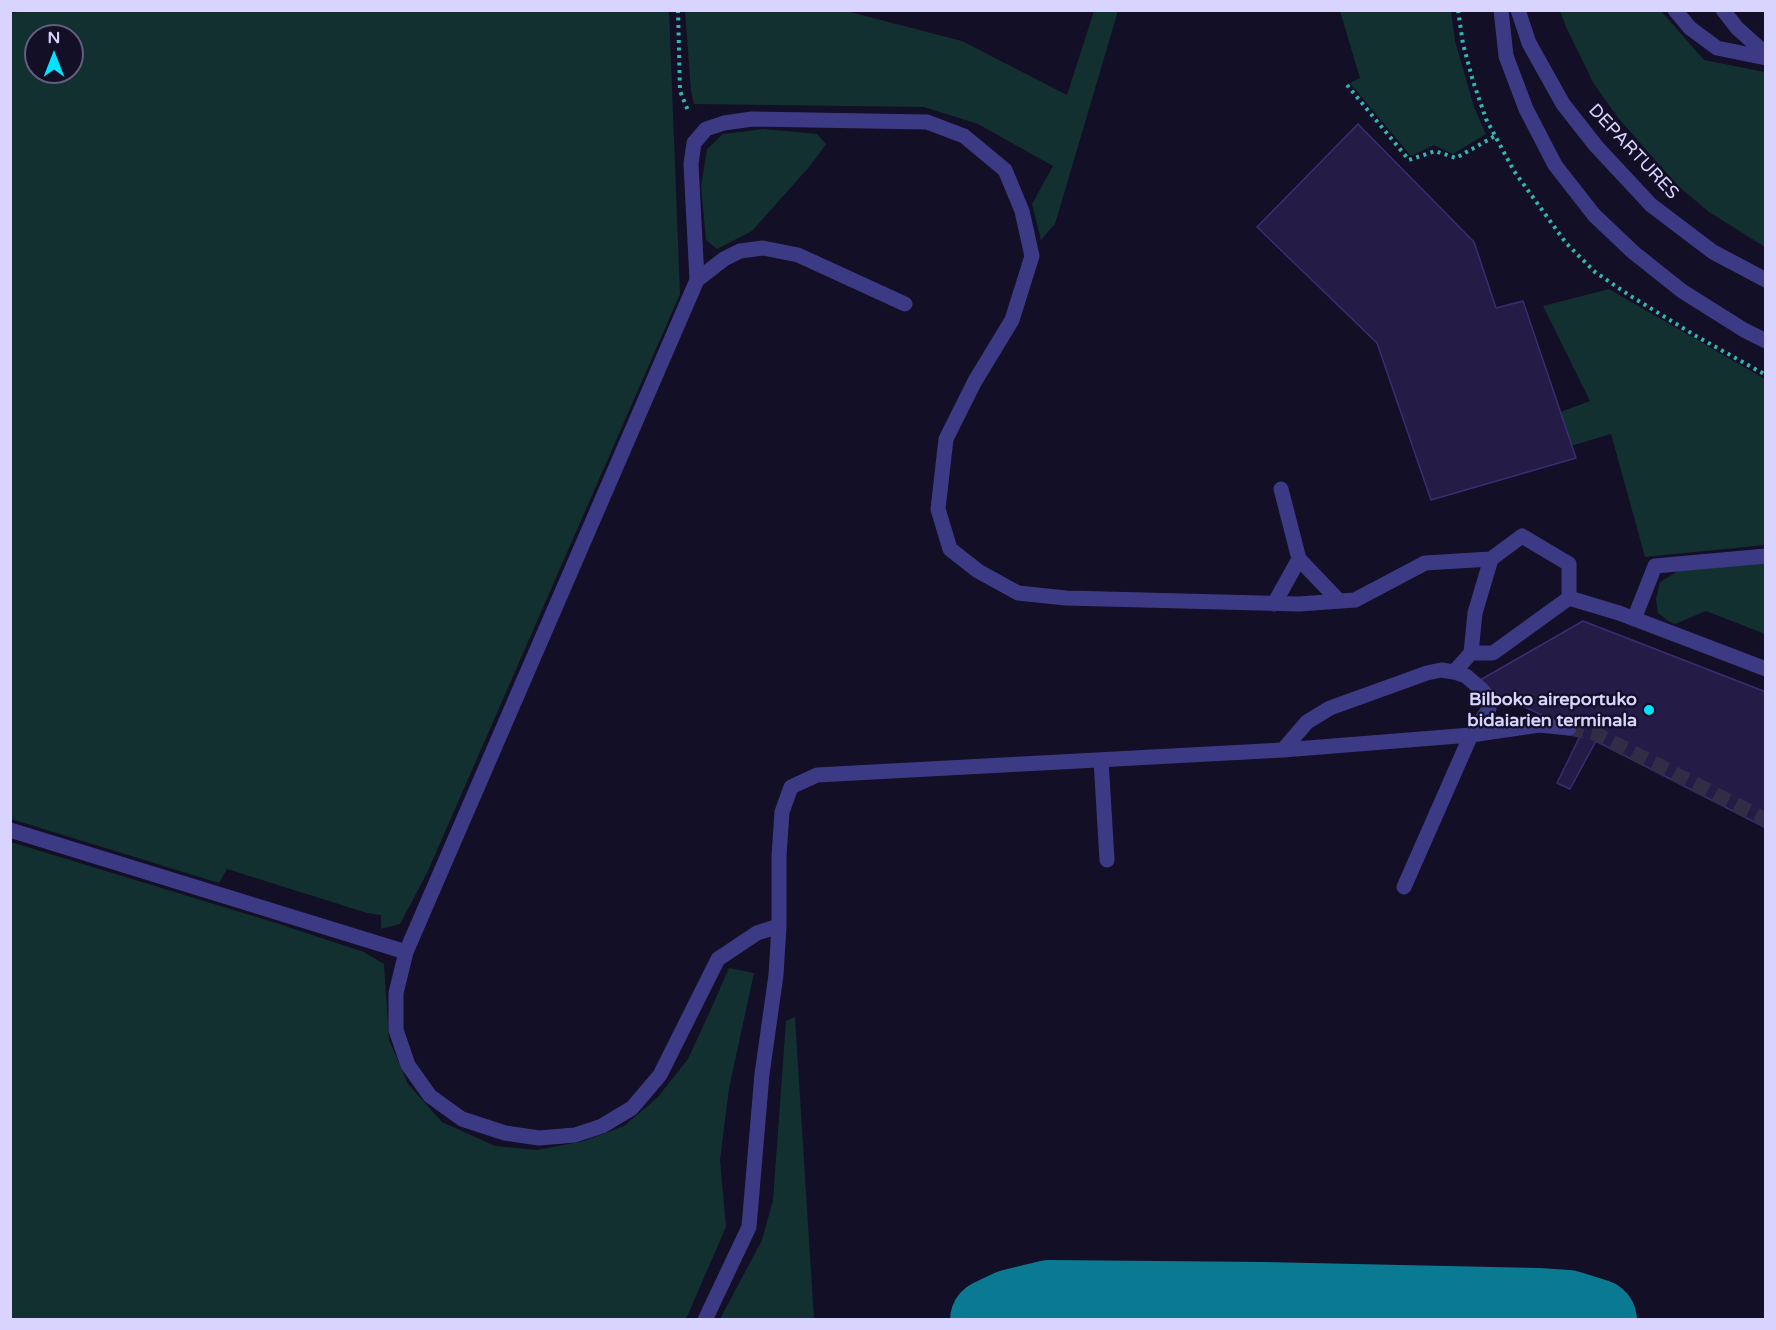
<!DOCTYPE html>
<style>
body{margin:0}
#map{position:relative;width:1776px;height:1330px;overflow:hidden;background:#130f26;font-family:"Varela Round",sans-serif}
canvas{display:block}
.frame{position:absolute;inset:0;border:12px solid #d9d4ff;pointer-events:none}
.north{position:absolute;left:24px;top:24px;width:60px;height:60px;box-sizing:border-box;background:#130f26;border:2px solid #625e7d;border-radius:50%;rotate:0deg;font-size:16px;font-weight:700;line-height:24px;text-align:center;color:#d9d4ff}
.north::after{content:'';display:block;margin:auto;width:21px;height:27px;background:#00e5ff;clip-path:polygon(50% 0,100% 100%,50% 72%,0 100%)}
</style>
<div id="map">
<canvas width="1776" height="1330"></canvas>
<div class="frame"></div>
<div class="north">N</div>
</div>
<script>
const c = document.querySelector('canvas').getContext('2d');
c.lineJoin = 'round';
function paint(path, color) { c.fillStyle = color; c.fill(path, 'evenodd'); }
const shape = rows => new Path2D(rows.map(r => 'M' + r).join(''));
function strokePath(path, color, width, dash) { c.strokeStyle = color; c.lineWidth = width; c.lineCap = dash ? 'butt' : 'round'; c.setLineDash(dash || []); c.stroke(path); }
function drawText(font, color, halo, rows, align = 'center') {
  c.font = font + ' "Varela Round",sans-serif'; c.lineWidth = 4.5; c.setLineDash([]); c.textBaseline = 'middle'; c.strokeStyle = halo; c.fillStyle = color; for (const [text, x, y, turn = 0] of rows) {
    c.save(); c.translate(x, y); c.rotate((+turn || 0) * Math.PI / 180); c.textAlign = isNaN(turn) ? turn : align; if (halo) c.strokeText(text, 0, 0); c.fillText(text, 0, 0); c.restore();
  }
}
paint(shape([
 [33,10,669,11,680,294,427,873,400,924,381,929,381,915,367,913,227,869,219,883,11,819,10,13],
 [36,36,72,36,72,72,36,72],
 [685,11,846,11,962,41,1067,95,1094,11,1118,11,1055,224,1041,240,1032,204,1053,166,978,124,924,107,694,104,691,91],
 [1340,11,1451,11,1455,41,1474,107,1486,134,1453,154,1434,145,1411,156,1350,83,1360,78],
 [1560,11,1661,11,1704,60,1765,72,1765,247,1709,212,1678,186,1619,119,1594,84,1566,27],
 [764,129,817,134,826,144,810,166,752,231,717,249,706,240,701,187,707,149,723,134],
 [1609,289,1765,379,1765,545,1645,557,1611,434,1571,446,1560,412,1590,401,1543,306],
 [1765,563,1765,634,1706,611,1675,624,1667,620,1658,613,1656,599,1660,582,1678,571],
 [11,842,276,923,364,952,384,964,389,1040,408,1084,442,1122,495,1146,537,1150,584,1141,624,1126,657,1098,688,1059,711,1009,729,968,754,973,729,1088,720,1160,726,1227,686,1319,11,1319],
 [795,1017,814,1319,720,1319,762,1240,773,1200,786,1021]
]), '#12302f');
strokePath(shape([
 [991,1320,1012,1310,1049,1301,1264,1303,1537,1309,1567,1311,1596,1320]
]), '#0a7a92', 82);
const building = shape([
 [1358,124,1474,242,1496,308,1523,301,1576,458,1431,500,1377,343,1257,227,1358,124],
 [1583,621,1766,692,1766,828,1596,741,1570,789,1557,783,1581,734,1475,683,1583,621]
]);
paint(building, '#241b47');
strokePath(building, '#3b2d73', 1.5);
strokePath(shape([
 [1569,728,1594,733,1766,820]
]), '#312d47', 15, [15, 8]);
strokePath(shape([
 [678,10,680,91,689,113],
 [1458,10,1463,44,1473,81,1486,119,1514,171,1566,243,1595,272,1629,295,1696,336,1766,375],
 [1347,85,1409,160,1435,151,1456,158,1495,136]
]), '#2fb8b0', 4, [3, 4.5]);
strokePath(shape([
 [1501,10,1506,56,1526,109,1555,165,1594,215,1633,252,1682,291,1744,330,1766,341],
 [1518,10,1529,43,1563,104,1596,146,1651,205,1713,252,1766,280],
 [1675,10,1690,28,1717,48,1766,58],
 [1723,10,1737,28,1766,54],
 [697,280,724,259,740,251,763,248,798,255,905,304],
 [1281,489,1299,559,1339,601],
 [1569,598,1619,613,1766,669],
 [1274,604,1299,559],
 [1634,619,1655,566,1766,556],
 [1454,672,1471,653,1475,613,1491,559,1522,536,1569,564,1569,598,1493,653,1471,653],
 [1283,750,1307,722,1330,708,1427,673,1441,670,1454,672,1466,676,1481,689,1488,697,1489,709,1471,735,1404,887],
 [1101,760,1107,860],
 [10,830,406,952],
 [779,926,757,933,718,959,660,1075,632,1108,602,1126,575,1135,539,1138,505,1133,462,1119,430,1096,408,1065,396,1030,396,993,406,952,697,280,691,164,694,143,706,129,724,123,752,119,927,122,964,136,1005,170,1022,211,1032,256,1012,320,975,381,946,439,938,509,950,549,978,571,1018,593,1066,598,1299,604,1355,600,1425,563,1491,559],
 [705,1320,749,1227,762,1074,776,975,779,926,779,856,782,812,791,787,817,775,1283,750,1471,735,1539,725,1569,728]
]), '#3d3a85', 15);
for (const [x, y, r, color] of [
 [1649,710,6,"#00e5ff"]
]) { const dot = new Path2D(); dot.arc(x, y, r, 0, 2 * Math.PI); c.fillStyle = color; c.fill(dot); strokePath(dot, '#130f26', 2); }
drawText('18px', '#d9d4ff', '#130f26', [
 ["DEPARTURES",1633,152,47]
]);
drawText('bold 18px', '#d9d4ff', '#130f26', [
 ["Bilboko aireportuko",1637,700],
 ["bidaiarien terminala",1637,721]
], 'right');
</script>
